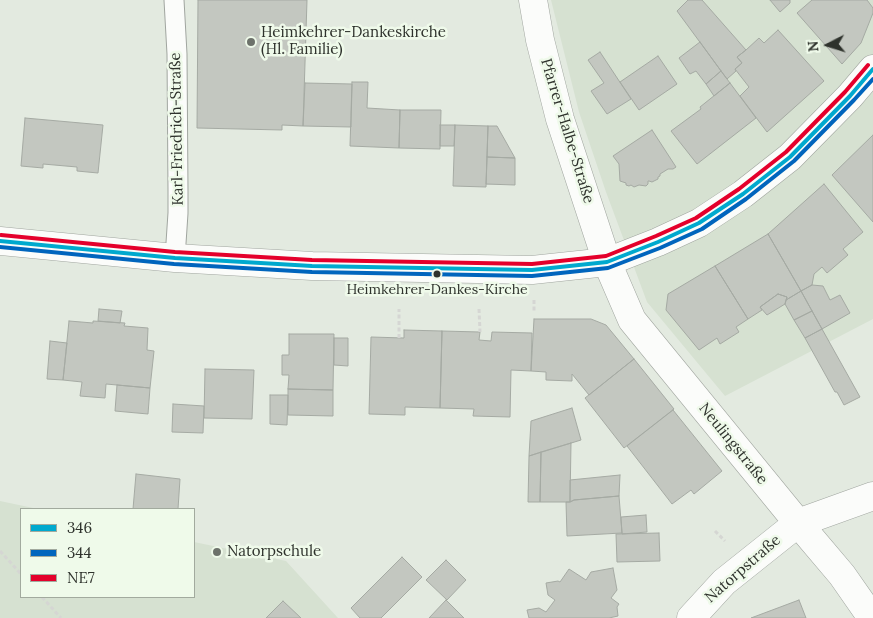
<!DOCTYPE html>
<meta charset="utf-8">
<style>
body{margin:0}
#map{position:relative;width:873px;height:618px;overflow:hidden;background:#e3eae0;font-family:Lora,serif}
canvas{display:block}
.legend{position:absolute;left:20px;top:508px;width:175px;height:90px;box-sizing:border-box;background:#effaea;border:1px solid #a2aa9e;margin:0;padding:6px 9px;list-style:none;font-size:15px;color:#2e322c}
.legend li{display:flex;align-items:center;gap:10px;height:25px}
.legend b{width:25px;border:1px solid #a2aa9e}
.north{position:absolute;left:803px;top:20px;width:50px;height:50px;-webkit-text-stroke:4px #effaea;paint-order:stroke;rotate:265deg;font-size:14px;font-weight:700;line-height:20px;text-align:center;color:#2e322c}
.north::after{content:'';display:block;margin:auto;width:18px;height:22px;background:#2e322c;clip-path:polygon(50% 0,100% 100%,50% 72%,0 100%)}
</style>
<div id="map">
<canvas width="873" height="618"></canvas>
<ul class="legend">
<li><b style="height:6px;background:#00a9ce"></b>346</li>
<li><b style="height:6px;background:#0065bd"></b>344</li>
<li><b style="height:6px;background:#e4002b"></b>NE7</li>
</ul>
<div class="north">N</div>
</div>
<script>
const c = document.querySelector('canvas').getContext('2d');
c.lineJoin = 'round';
function paint(path, color) { c.fillStyle = color; c.fill(path, 'evenodd'); }
const shape = rows => new Path2D(rows.map(r => 'M' + r).join(''));
function strokePath(path, color, width, dash) { c.strokeStyle = color; c.lineWidth = width; c.lineCap = dash ? 'butt' : 'round'; c.setLineDash(dash || []); c.stroke(path); }
function drawText(font, color, halo, rows, align = 'center') {
  c.font = font + ' Lora,serif'; c.lineWidth = 5; c.setLineDash([]); c.textBaseline = 'middle'; c.strokeStyle = halo; c.fillStyle = color; for (const [text, x, y, turn = 0] of rows) {
    c.save(); c.translate(x, y); c.rotate((+turn || 0) * Math.PI / 180); c.textAlign = isNaN(turn) ? turn : align; if (halo) c.strokeText(text, 0, 0); c.fillText(text, 0, 0); c.restore();
  }
}
paint(shape([
 [551,0,873,0,873,319,725,396,647,302,606,192,579,112],
 [0,501,38,509,21,509,21,597,194,597,194,542,286,561,338,618,0,618]
]), '#d6e1d1');
const building = shape([
 [198,0,307,0,303,126,282,125,282,130,197,128,198,0],
 [688,0,702,0,746,50,737,57,742,63,735,69,736,71,727,79,677,11,688,0],
 [770,0,790,0,790,3,780,12,770,0],
 [812,0,867,0,873,8,873,13,861,43,842,64,797,13,812,0],
 [778,30,824,81,767,132,740,96,749,87,735,69,742,63,737,57,746,50,759,38,764,43,778,30],
 [700,42,721,71,706,84,696,71,690,74,679,58,700,42],
 [600,52,631,99,607,114,591,91,604,83,588,60,600,52],
 [658,56,677,84,639,110,620,82,658,56],
 [721,71,730,83,714,96,706,84,721,71],
 [352,82,368,82,367,108,400,110,399,148,350,146,352,82],
 [305,83,352,84,351,127,303,126,305,83],
 [730,83,756,118,697,164,671,131,701,109,700,107,730,83],
 [400,110,441,110,440,149,399,148,400,110],
 [25,118,103,125,98,173,77,171,77,167,43,164,43,168,21,166,25,118],
 [440,125,455,125,454,146,440,146,440,125],
 [455,125,488,126,486,187,453,186,455,125],
 [488,126,497,126,515,158,487,157,488,126],
 [652,130,676,167,673,169,668,169,660,174,660,176,658,177,658,179,652,182,649,181,648,181,648,184,646,186,639,185,634,187,631,185,629,186,626,185,626,183,620,181,619,164,613,156,652,130],
 [873,135,873,222,832,175,873,135],
 [487,157,515,158,515,185,486,184,487,157],
 [824,184,863,232,843,249,848,255,827,273,822,267,814,274,812,285,801,291,768,234,824,184],
 [768,234,801,291,786,300,787,297,778,294,760,307,762,310,748,319,715,266,768,234],
 [715,266,748,319,736,327,739,332,720,344,717,338,699,350,666,310,668,294,715,266],
 [812,285,823,286,830,300,840,295,850,313,822,329,801,291,812,285],
 [801,291,812,311,794,320,785,304,786,300,801,291],
 [778,294,787,297,785,304,767,315,760,307,778,294],
 [99,309,122,311,120,323,98,321,99,309],
 [812,311,822,329,805,338,794,320,812,311],
 [534,319,591,319,606,325,634,359,589,395,572,374,572,381,546,380,546,372,531,371,534,319],
 [69,321,93,323,93,321,125,323,124,326,148,328,147,350,154,351,150,388,106,384,105,398,80,396,82,382,63,380,69,321],
 [822,329,860,397,844,405,837,392,835,392,805,338,822,329],
 [404,330,442,331,440,408,405,407,405,415,369,414,371,337,404,338,404,330],
 [442,331,480,332,479,340,491,341,492,332,532,333,531,371,511,370,510,417,473,416,474,409,440,408,442,331],
 [289,334,334,334,333,390,288,389,289,375,282,375,282,355,289,355,289,334],
 [334,338,348,338,348,366,334,365,334,338],
 [50,341,67,343,63,380,47,379,50,341],
 [634,359,674,409,624,448,585,398,634,359],
 [205,369,254,370,252,419,204,418,205,369],
 [117,385,150,388,148,414,115,411,117,385],
 [288,389,333,390,333,416,288,415,288,389],
 [270,395,288,395,287,425,270,424,270,395],
 [173,404,204,406,203,433,172,432,173,404],
 [572,408,581,440,529,456,531,421,572,408],
 [673,410,722,471,694,494,691,490,672,504,627,446,673,410],
 [571,443,570,502,540,502,541,452,571,443],
 [541,452,540,502,528,502,529,456,541,452],
 [136,474,180,479,178,509,133,509,136,474],
 [620,475,619,496,574,500,570,502,570,480,620,475],
 [619,496,622,533,567,536,566,502,570,502,574,500,619,496],
 [646,515,647,532,622,534,621,517,646,515],
 [659,533,660,561,617,562,616,534,659,533],
 [402,557,422,577,381,618,360,618,351,608,402,557],
 [446,560,466,580,447,600,426,580,446,560],
 [613,568,617,590,611,598,619,604,617,607,618,616,609,618,529,618,527,610,539,608,546,612,555,600,548,595,546,583,558,581,560,582,569,569,586,580,591,572,613,568],
 [446,600,464,618,429,618,446,600],
 [799,600,806,618,751,618,799,600],
 [283,601,301,618,266,618,283,601]
]);
paint(building, '#c3c7c0');
strokePath(building, '#a5aaa3', 1);
const service = shape([
 [174,0,177,54,178,191,178,213,175,258]
]);
const minor = shape([
 [533,0,540,40,560,119,607,262,632,320,798,523,842,575,872,618],
 [691,618,724,582,798,523,873,496]
]);
const tertiary = shape([
 [0,241,175,258,312,266,532,270,607,262,658,242,699,223,743,194,790,157,850,96,873,69]
]);
strokePath(service, '#a0a59f', 21);
strokePath(minor, '#a0a59f', 29);
strokePath(tertiary, '#a0a59f', 29);
strokePath(shape([
 [534,300,534,311],
 [479,309,480,332],
 [399,338,399,309],
 [715,531,725,541],
 [0,551,21,574],
 [42,597,61,618]
]), '#d5d6d3', 3, [4, 2.5]);
strokePath(service, '#fbfcfa', 19);
strokePath(minor, '#fbfcfa', 28);
strokePath(tertiary, '#fbfcfa', 28);
strokePath(shape([
 [0,241,175,258,312,266,532,270,607,262,658,242,699,223,743,194,790,157,850,96,873,69]
]), '#00a9ce', 4);
strokePath(shape([
 [0,247,174,264,312,272,532,276,608,268,660,248,702,229,746,199,794,161,854,100,873,79]
]), '#0065bd', 4);
strokePath(shape([
 [1,235,175,252,312,260,532,264,606,256,656,236,696,218,739,189,786,152,845,92,868,65]
]), '#e4002b', 4);
for (const [x, y, r, color] of [
 [251,42,5,"#6d726b"],
 [437,274,4.5,"#2e322c"],
 [217,552,5,"#6d726b"]
]) { const dot = new Path2D(); dot.arc(x, y, r, 0, 2 * Math.PI); c.fillStyle = color; c.fill(dot); strokePath(dot, '#effaea', 2); }
drawText('14px', '#2e322c', '#effaea', [
 ["Heimkehrer-Dankes-Kirche",437,290]
]);
drawText('15px', '#2e322c', '#effaea', [
 ["Heimkehrer-Dankeskirche",261,33],
 ["(Hl. Familie)",261,50],
 ["Natorpschule",227,552]
], 'left');
drawText('15px', '#2e322c', '#effaea', [
 ["Karl-Friedrich-Straße",177,129,-91],
 ["Pfarrer-Halbe-Straße",567,131,73],
 ["Neulingstraße",733,444,51],
 ["Natorpstraße",743,569,-41]
]);
</script>
